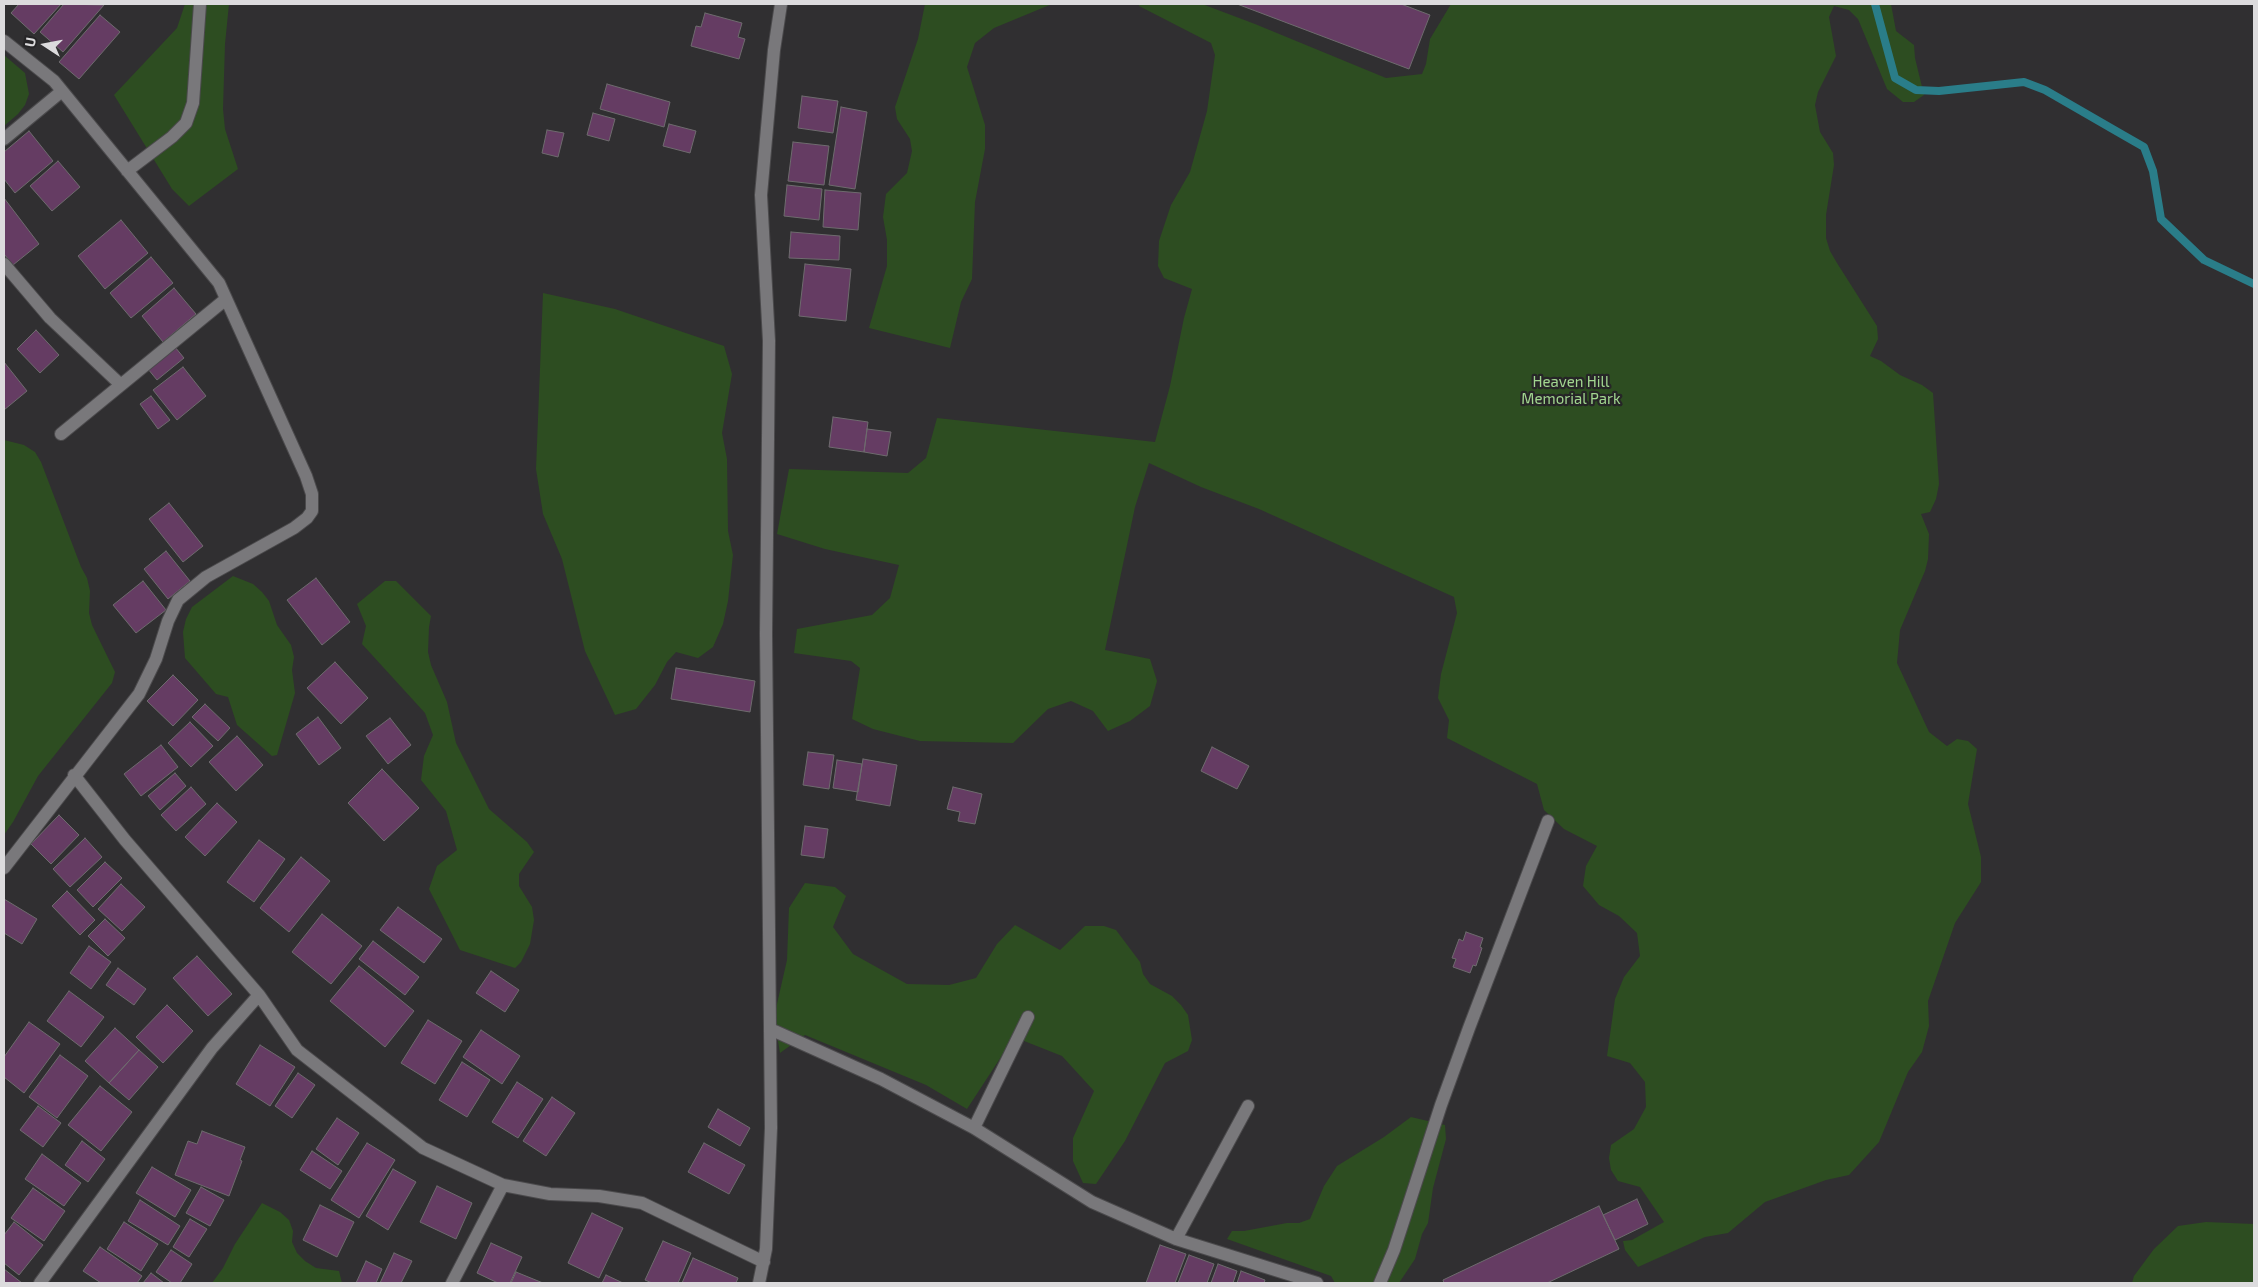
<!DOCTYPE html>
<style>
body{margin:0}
#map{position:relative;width:2258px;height:1287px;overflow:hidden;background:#302f31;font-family:"Exo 2",sans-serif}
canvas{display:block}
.frame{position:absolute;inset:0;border:5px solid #dcdbdd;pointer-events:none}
.north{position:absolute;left:20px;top:20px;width:50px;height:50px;-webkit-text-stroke:4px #262527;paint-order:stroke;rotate:281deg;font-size:14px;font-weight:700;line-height:20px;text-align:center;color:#dcdbdd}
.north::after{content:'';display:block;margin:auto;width:18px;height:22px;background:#dcdbdd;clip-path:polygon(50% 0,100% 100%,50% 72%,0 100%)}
</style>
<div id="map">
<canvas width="2258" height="1287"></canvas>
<div class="frame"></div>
<div class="north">U</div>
</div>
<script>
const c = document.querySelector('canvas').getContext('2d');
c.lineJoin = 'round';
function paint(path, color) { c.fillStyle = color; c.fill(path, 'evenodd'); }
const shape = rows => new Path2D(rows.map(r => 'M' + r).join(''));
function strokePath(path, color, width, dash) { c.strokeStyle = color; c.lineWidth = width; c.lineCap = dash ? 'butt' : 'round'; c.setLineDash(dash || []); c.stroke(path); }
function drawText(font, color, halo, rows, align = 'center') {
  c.font = font + ' "Exo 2",sans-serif'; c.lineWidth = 4.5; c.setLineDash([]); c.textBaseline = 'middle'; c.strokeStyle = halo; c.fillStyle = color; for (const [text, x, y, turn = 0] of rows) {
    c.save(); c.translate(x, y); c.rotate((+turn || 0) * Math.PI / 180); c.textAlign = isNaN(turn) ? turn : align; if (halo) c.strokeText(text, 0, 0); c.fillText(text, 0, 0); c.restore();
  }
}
paint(shape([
 [185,4,229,4,225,44,223,109,225,129,238,169,189,206,172,189,114,95,177,28],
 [925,4,1052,4,994,28,975,43,967,67,985,125,985,149,975,202,972,279,961,302,950,348,869,328,887,266,887,240,883,217,886,194,907,173,912,151,910,139,897,119,895,107,918,39],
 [1139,4,1202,4,1255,24,1386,78,1422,74,1426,64,1430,39,1451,4,1891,4,1896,31,1914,45,1915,58,1924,95,1914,102,1903,102,1887,89,1863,31,1858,19,1849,10,1834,6,1829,17,1836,56,1818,92,1815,105,1820,132,1833,153,1834,165,1826,215,1826,238,1830,251,1837,263,1877,326,1878,339,1870,356,1881,361,1900,375,1922,385,1933,393,1939,484,1936,499,1930,512,1921,514,1929,534,1928,559,1925,571,1900,630,1897,663,1929,732,1947,746,1957,739,1968,741,1977,749,1968,804,1981,857,1981,882,1955,923,1928,1001,1929,1026,1922,1052,1908,1072,1879,1142,1849,1175,1826,1180,1765,1202,1728,1233,1705,1237,1638,1267,1625,1250,1623,1241,1632,1240,1664,1222,1640,1187,1618,1181,1611,1170,1609,1158,1611,1145,1634,1129,1646,1107,1645,1082,1630,1063,1607,1056,1615,999,1624,977,1640,956,1637,933,1619,916,1599,905,1583,886,1586,866,1597,846,1564,829,1544,810,1537,784,1447,738,1449,720,1438,698,1441,674,1457,613,1454,597,1259,509,1201,487,1149,463,1135,507,1105,650,1150,659,1157,681,1150,706,1130,721,1108,731,1093,711,1071,701,1048,709,1013,743,920,741,873,729,852,719,860,668,851,661,794,653,797,629,872,615,890,598,899,565,825,549,777,534,789,469,908,473,926,458,937,418,1155,442,1170,386,1184,318,1192,289,1164,278,1158,266,1159,241,1171,205,1190,172,1207,111,1215,55,1211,43,1139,6],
 [4,55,25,73,29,94,25,105,18,114,4,126],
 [543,293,615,309,724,346,732,374,722,433,727,459,728,531,733,555,728,601,723,624,713,647,698,658,676,652,667,662,655,685,636,709,615,715,585,651,562,559,543,514,536,469],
 [4,440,24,445,35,452,41,462,81,567,87,578,90,591,89,613,92,625,115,672,112,683,38,776,13,822,4,835],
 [233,576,253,584,262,592,269,601,277,625,291,645,294,657,292,670,295,693,277,755,272,756,237,725,228,697,216,694,185,658,183,632,186,619,192,607],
 [385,581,396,581,431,616,429,627,428,652,431,665,447,702,456,743,489,809,527,842,534,852,519,874,519,886,532,907,534,920,530,944,521,962,515,968,460,950,429,889,437,866,457,850,446,811,421,780,424,756,433,735,425,713,362,644,366,626,357,604],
 [805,883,835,887,846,896,833,927,853,954,907,984,949,985,976,978,997,944,1015,925,1060,950,1085,926,1104,926,1116,930,1140,962,1143,974,1150,984,1172,996,1181,1005,1188,1015,1192,1040,1188,1051,1165,1063,1125,1141,1096,1184,1083,1183,1073,1161,1073,1138,1094,1091,1062,1056,1014,1037,967,1109,926,1085,805,1035,780,1053,774,1017,787,960,789,908],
 [1411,1117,1445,1125,1446,1139,1433,1188,1428,1223,1422,1234,1415,1259,1399,1283,1335,1283,1331,1276,1227,1239,1232,1231,1244,1231,1287,1223,1299,1223,1310,1219,1324,1186,1337,1166,1384,1137],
 [262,1203,280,1212,289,1220,293,1231,292,1242,297,1253,305,1261,316,1268,339,1271,342,1283,212,1283,223,1268,235,1244],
 [2206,1222,2254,1224,2254,1283,2132,1283,2134,1276,2154,1249,2178,1226]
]), '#2d4d21');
strokePath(shape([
 [1875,4,1895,78,1916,90,1939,91,2024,82,2045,90,2123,135,2144,147,2153,171,2161,219,2204,260,2254,284]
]), '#2a7d89', 8);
const building = shape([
 [19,4,61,4,34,34,11,13,19,4],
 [64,4,104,5,63,52,40,32,64,4],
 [1237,4,1401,4,1430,15,1409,69,1237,4],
 [705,13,742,23,738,37,745,39,739,59,691,46,696,26,701,27,705,13],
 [100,15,120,32,79,79,59,62,100,15],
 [607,84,670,102,664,127,600,109,607,84],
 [802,96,838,101,833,133,798,128,802,96],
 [841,107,867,112,855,189,829,185,841,107],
 [593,113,615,119,609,141,587,135,593,113],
 [669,124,696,131,690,153,663,146,669,124],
 [547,130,564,133,558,157,542,153,547,130],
 [29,131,53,161,15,193,4,179,4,152,29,131],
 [793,142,829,146,824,185,788,181,793,142],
 [58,161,80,187,52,211,30,186,58,161],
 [787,185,822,189,819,220,784,216,787,185],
 [825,190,861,193,858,230,823,227,825,190],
 [4,198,39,244,13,265,4,254,4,198],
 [121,220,148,253,105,289,78,256,121,220],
 [791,232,840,236,839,260,789,258,791,232],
 [151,257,173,283,131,318,110,293,151,257],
 [805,264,851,269,846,321,799,316,805,264],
 [174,288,196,314,163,342,142,316,174,288],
 [36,330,59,355,40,373,17,349,36,330],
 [175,347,184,358,157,380,148,369,175,347],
 [4,362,27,391,4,410,4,362],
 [183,367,206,396,177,420,153,390,183,367],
 [151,396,170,420,158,429,140,404,151,396],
 [833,417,868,422,864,452,829,447,833,417],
 [867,429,891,432,887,456,864,452,867,429],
 [169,503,203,546,183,562,149,519,169,503],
 [166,551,190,581,168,599,144,569,166,551],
 [316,578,350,622,322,645,287,600,316,578],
 [143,581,166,610,136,633,113,605,143,581],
 [335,662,368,698,341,724,307,688,335,662],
 [676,668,755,681,750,712,671,699,676,668],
 [173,675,198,700,173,726,147,701,173,675],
 [205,704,230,728,218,741,192,717,205,704],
 [318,717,341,748,319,765,296,734,318,717],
 [390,718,411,745,388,764,366,736,390,718],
 [190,722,213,746,191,767,168,743,190,722],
 [237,736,263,765,236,791,209,762,237,736],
 [161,745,178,767,141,796,124,774,161,745],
 [1212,747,1249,766,1237,789,1201,771,1212,747],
 [808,752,834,755,829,789,803,785,808,752],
 [863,759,897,765,890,806,856,800,863,759],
 [837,760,862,764,858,792,833,788,837,760],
 [382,769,419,808,384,841,348,803,382,769],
 [175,773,186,786,160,810,148,796,175,773],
 [191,787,206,804,176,831,161,815,191,787],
 [953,787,982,794,975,824,958,821,960,812,947,809,953,787],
 [217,803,237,822,205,856,185,837,217,803],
 [59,815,79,835,51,864,31,844,59,815],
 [805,826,828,829,824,858,801,855,805,826],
 [85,838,102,857,70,887,53,869,85,838],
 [259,840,285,859,254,902,227,882,259,840],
 [301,857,330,881,289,932,260,908,301,857],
 [105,862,122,878,93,907,77,890,105,862],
 [121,884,145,907,122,931,98,909,121,884],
 [67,891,95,920,80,935,52,906,67,891],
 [4,899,37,919,22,944,4,933,4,899],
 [398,907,442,939,424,963,380,930,398,907],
 [322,914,362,946,331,984,292,952,322,914],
 [105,919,125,938,108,956,88,936,105,919],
 [1466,932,1483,938,1480,947,1482,948,1476,966,1473,965,1470,973,1453,967,1456,959,1452,958,1459,939,1463,941,1466,932],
 [373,941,419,977,405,995,359,959,373,941],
 [89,946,111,962,91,989,70,973,89,946],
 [197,956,232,994,208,1016,173,978,197,956],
 [359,966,414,1011,385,1047,330,1001,359,966],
 [118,968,146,989,134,1005,106,985,118,968],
 [491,971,519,990,505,1012,476,993,491,971],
 [69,991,104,1017,81,1047,47,1021,69,991],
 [167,1005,193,1031,163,1063,136,1037,167,1005],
 [428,1020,462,1041,435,1084,401,1063,428,1020],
 [29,1022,60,1044,24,1093,4,1077,4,1057,29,1022],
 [115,1028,139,1050,109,1083,85,1061,115,1028],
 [481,1030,520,1056,502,1084,463,1057,481,1030],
 [260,1045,295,1067,270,1106,236,1084,260,1045],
 [139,1050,158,1067,129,1100,109,1083,139,1050],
 [60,1055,88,1076,57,1118,29,1097,60,1055],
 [462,1062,490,1080,467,1117,439,1100,462,1062],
 [298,1073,315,1085,292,1118,275,1106,298,1073],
 [517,1082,543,1099,518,1138,492,1122,517,1082],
 [100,1086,132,1112,101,1151,68,1125,100,1086],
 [552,1097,575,1113,546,1156,523,1141,552,1097],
 [38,1106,61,1123,43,1147,20,1130,38,1106],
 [718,1109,750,1128,740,1146,708,1127,718,1109],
 [337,1118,359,1133,338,1165,316,1149,337,1118],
 [202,1131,245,1147,240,1160,242,1161,229,1196,175,1175,188,1141,197,1144,202,1131],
 [82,1141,105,1159,88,1182,65,1165,82,1141],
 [367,1143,395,1160,359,1218,331,1200,367,1143],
 [704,1143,745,1165,729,1194,688,1172,704,1143],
 [312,1151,342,1171,330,1189,300,1170,312,1151],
 [42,1154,81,1183,64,1206,25,1179,42,1154],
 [152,1167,191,1190,175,1217,136,1193,152,1167],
 [393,1169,416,1182,388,1230,366,1216,393,1169],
 [437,1186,472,1203,456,1239,420,1222,437,1186],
 [201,1187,224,1200,210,1226,186,1213,201,1187],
 [33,1188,65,1211,44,1241,11,1218,33,1188],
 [1637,1199,1648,1224,1615,1240,1603,1215,1637,1199],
 [140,1200,180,1226,168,1245,128,1221,140,1200],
 [320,1205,354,1222,337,1257,303,1240,320,1205],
 [1599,1206,1619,1249,1547,1283,1444,1283,1443,1280,1599,1206],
 [592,1213,623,1228,599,1278,568,1263,592,1213],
 [190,1219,207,1229,189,1257,173,1247,190,1219],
 [14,1222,43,1245,19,1275,4,1263,4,1235,14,1222],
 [124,1222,158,1244,141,1271,107,1249,124,1222],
 [663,1241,691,1253,678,1283,652,1283,645,1280,663,1241],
 [491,1243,522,1257,510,1283,498,1283,477,1273,491,1243],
 [1160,1245,1186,1254,1175,1283,1146,1283,1160,1245],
 [100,1247,142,1276,137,1283,101,1283,83,1271,100,1247],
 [171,1250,192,1264,180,1283,172,1283,156,1272,171,1250],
 [394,1253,412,1261,401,1283,380,1283,394,1253],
 [1189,1255,1214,1264,1207,1283,1178,1283,1189,1255],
 [693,1258,738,1278,736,1283,682,1283,693,1258],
 [366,1261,382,1269,376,1283,356,1283,366,1261],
 [1218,1264,1237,1271,1233,1283,1211,1283,1218,1264],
 [4,1269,22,1283,4,1283,4,1269],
 [1241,1271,1265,1280,1264,1283,1237,1283,1241,1271],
 [516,1272,543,1283,511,1283,516,1272],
 [151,1273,164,1283,143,1283,151,1273],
 [606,1275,623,1283,602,1283,606,1275]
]);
paint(building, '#653c63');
strokePath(building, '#6e6b6e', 1);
const minor = shape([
 [4,41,54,81,219,283,306,476,312,494,312,511,307,518,294,528,206,577,178,600,168,621,156,659,139,694,4,868],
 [4,139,62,91],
 [127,171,172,137,186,123,193,103,200,4],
 [4,264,50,318,121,385],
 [61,434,226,299],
 [74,775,125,840,259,995],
 [770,1029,881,1079,974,1128,1092,1202,1176,1239,1317,1283],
 [974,1128,1028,1017],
 [1176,1239,1248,1106],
 [40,1283,212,1048,259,995,297,1050,423,1148,503,1185],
 [452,1283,503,1185,550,1194,599,1196,642,1203,764,1262],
 [759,1283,766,1249,771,1128,766,634,769,341,761,195,774,50,781,4],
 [1380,1283,1394,1250,1441,1105,1469,1028,1548,821]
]);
strokePath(minor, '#4b4a4c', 14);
strokePath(minor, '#79787b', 12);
drawText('15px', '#a2d690', '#262527', [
 ["Heaven Hill",1571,382],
 ["Memorial Park",1571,399]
]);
</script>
